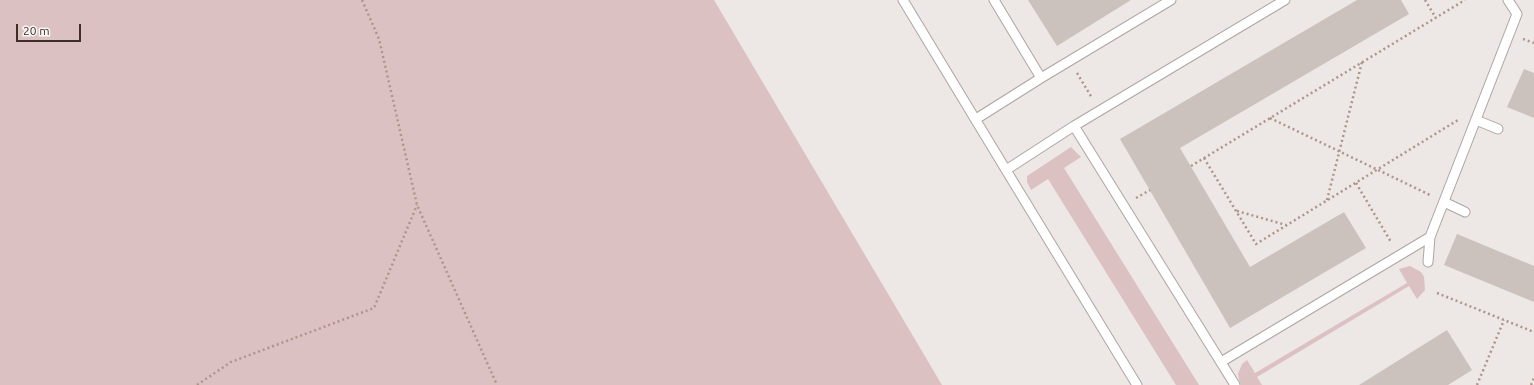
<!DOCTYPE html>
<style>
body{margin:0}
#map{position:relative;width:1534px;height:385px;overflow:hidden;background:#ede7e5;font-family:Ubuntu,sans-serif}
canvas{display:block}
.scale{position:absolute;left:16px;top:24px;width:65px;height:18px;box-sizing:border-box;border:2px solid #3e2f26;border-top:0;padding-left:5px;font-size:12px;line-height:14px;white-space:nowrap;color:#3e2f26;-webkit-text-stroke:3px #faf6f6;paint-order:stroke}
</style>
<div id="map">
<canvas width="1534" height="385"></canvas>
<div class="scale">20 m</div>
</div>
<script>
const c = document.querySelector('canvas').getContext('2d');
c.lineJoin = 'round';
function paint(path, color) { c.fillStyle = color; c.fill(path, 'evenodd'); }
const shape = rows => new Path2D(rows.map(r => 'M' + r).join(''));
function strokePath(path, color, width, dash) { c.strokeStyle = color; c.lineWidth = width; c.lineCap = dash ? 'butt' : 'round'; c.setLineDash(dash || []); c.stroke(path); }
paint(shape([
 [0,0,714,0,942,385,0,385],
 [1071,147,1081,157,1064,168,1199,385,1176,385,1048,179,1031,190,1027,182,1027,176],
 [1410,266,1421,272,1424,277,1425,290,1417,299,1409,286,1257,377,1262,385,1241,385,1239,380,1238,374,1242,364,1247,360,1255,373,1407,283,1399,269]
]), '#dcc1c3');
paint(shape([
 [1028,0,1131,0,1057,46],
 [1357,0,1401,0,1409,14,1180,148,1250,267,1344,212,1366,248,1230,328,1120,139],
 [1524,69,1534,73,1534,118,1507,107],
 [1457,234,1534,266,1534,302,1444,265],
 [1447,330,1472,370,1448,385,1359,385]
]), '#cbc2be');
const service = shape([
 [903,0,1006,170],
 [1041,78,1171,0],
 [976,119,1041,78,994,0],
 [1476,120,1498,129],
 [1074,126,1235,385],
 [1444,202,1465,212],
 [1428,262,1430,237,1517,14,1508,0],
 [1221,362,1430,237],
 [1137,385,1006,170,1074,126,1285,0]
]);
strokePath(service, '#aea5a0', 11);
strokePath(shape([
 [362,0,379,39,417,205,497,385],
 [1425,0,1436,18],
 [1523,39,1534,43],
 [1077,73,1092,98],
 [1270,118,1430,195],
 [1204,158,1256,244,1458,120],
 [1191,166,1465,0],
 [1356,183,1391,242],
 [1136,198,1150,190],
 [1327,200,1362,62],
 [1237,211,1286,225],
 [1437,293,1534,332],
 [197,385,231,362,374,308,417,205],
 [1477,385,1504,320],
 [1531,385,1534,378]
]), '#ae9589', 2.5, [2, 3]);
strokePath(service, '#fff', 9);
</script>
